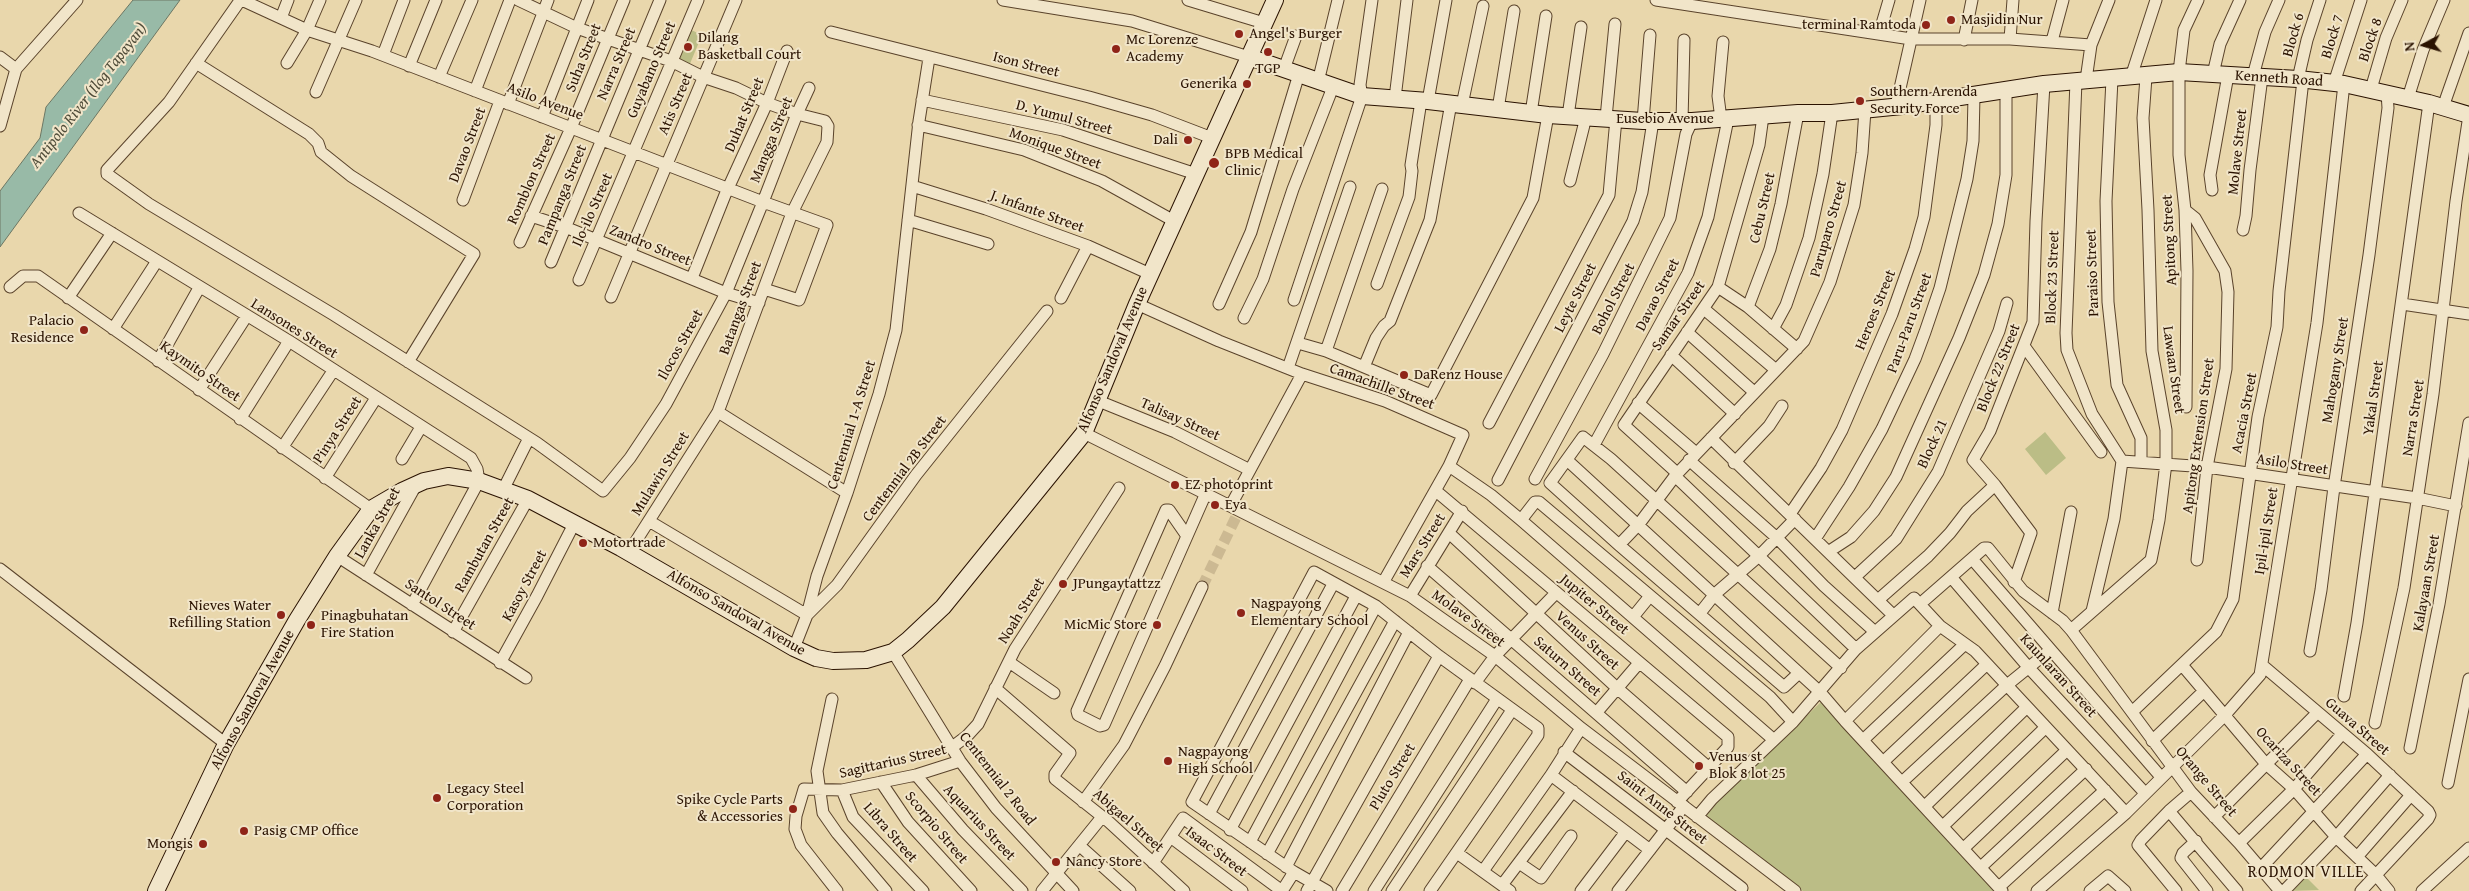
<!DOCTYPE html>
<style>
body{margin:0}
#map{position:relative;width:2469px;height:891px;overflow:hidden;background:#e9d7ac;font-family:"Gentium Book Plus",serif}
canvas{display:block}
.north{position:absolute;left:2399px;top:20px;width:50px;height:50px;-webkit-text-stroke:4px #f1e5c9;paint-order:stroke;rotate:264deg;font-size:14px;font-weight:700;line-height:20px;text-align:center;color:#2a1200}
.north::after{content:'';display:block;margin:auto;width:18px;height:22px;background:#2a1200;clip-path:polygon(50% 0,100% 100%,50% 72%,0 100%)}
</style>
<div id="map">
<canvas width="2469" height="891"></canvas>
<div class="north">N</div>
</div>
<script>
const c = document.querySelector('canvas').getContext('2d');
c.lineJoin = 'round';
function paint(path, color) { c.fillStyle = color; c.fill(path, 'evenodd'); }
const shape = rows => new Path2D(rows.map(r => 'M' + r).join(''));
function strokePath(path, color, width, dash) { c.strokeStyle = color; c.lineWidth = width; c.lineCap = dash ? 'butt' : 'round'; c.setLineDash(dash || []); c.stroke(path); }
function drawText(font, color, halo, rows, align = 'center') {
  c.font = font + ' "Gentium Book Plus",serif'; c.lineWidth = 4; c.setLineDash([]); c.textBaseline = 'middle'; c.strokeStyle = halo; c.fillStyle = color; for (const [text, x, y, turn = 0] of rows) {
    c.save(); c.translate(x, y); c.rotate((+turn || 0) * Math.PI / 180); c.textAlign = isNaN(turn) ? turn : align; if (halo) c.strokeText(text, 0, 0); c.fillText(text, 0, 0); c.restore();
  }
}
paint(shape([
 [687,28,702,35,689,66,674,60],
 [2045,432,2066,458,2046,475,2025,449],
 [1821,702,1994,891,1803,891,1701,817],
 [2303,874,2319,890,2286,891]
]), '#bbbd86');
const water = shape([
 [133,0,180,0,0,247,0,191,40,138,46,107,133,0]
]);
paint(water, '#98baa7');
strokePath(water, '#6c7764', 1);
strokePath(shape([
 [1202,587,1238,513]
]), '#ccb992', 11, [11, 5.5]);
const street = shape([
 [518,0,577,28,671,61,703,77,736,88,767,103,797,114,825,121,828,126,827,142,792,213,718,412,629,552],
 [1003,0,1132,21,1249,57],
 [1188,0,1264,23],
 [1656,0,1911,39,2010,39,2091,45],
 [281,18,288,0],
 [831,32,1089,97,1152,115,1212,138],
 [1879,34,1889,0],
 [2010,39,2013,0],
 [1964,40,1972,0],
 [2052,41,2063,0],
 [383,55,404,0],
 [0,57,16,69],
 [196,63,309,134,318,143,321,152,351,176,474,254,408,362],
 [287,63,307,30,320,0],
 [409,66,436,0],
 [1284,69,1296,36],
 [2213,74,2220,44,2240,0],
 [2253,76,2265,32,2279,0],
 [439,77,472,0],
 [2131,77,2156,0],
 [2112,79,2106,201,2108,302,2117,385,2141,438,2141,461],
 [2298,79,2307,40,2320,0],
 [2086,80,2091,45,2109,0],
 [2076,81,2066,333,2067,350,2092,414,2122,461],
 [1318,82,1338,0],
 [2334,83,2361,0],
 [2371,89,2386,38,2402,0],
 [475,91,510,0],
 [316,92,356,0],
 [1395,98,1407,0],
 [2408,98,2423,50,2444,0],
 [922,100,1063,130,1196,174],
 [1428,101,1446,0],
 [508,104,548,0],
 [1462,105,1483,6],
 [1896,106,1920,0],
 [2443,107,2469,33],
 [1498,109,1514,11],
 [1531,113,1546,16],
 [1568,116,1581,27],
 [542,117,588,0],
 [1606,118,1615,24],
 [1721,119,1718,96,1723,42],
 [1643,121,1650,35],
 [1682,121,1684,40],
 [918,125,1024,150,1102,181,1174,221],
 [0,126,16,69,77,0],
 [1570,181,1586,117],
 [912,186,986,209,1088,246,1150,274],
 [2212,190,2210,175,2228,75],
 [463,200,500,101],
 [2185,210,2195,218,2225,271,2228,292,2226,369,2207,467,2197,560],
 [79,213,289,341,471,458,477,469,479,481,412,605],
 [531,216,565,227,726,293,759,303],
 [908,220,988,244],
 [2243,230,2246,216,2250,170,2262,77],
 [520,242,571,128,624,0],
 [551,262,660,0],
 [692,278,725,195,767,103,787,51],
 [579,280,698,0],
 [1377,284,1409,197,1412,171,1411,165,1421,101],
 [10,287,23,276,38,276,371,509],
 [1718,287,1748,307,1797,349],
 [764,289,799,300,827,225,763,202,372,51,307,30,244,1,239,2,169,102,107,170,107,174,149,204,334,315,537,443,603,491,630,458,666,404,726,293,763,202,797,114,809,88],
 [611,297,736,0],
 [68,298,112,233],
 [1061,298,1088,246],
 [1294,300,1362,96,1360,85,1372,0],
 [1137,304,1219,341,1302,374,1385,401,1463,435,1449,466,1384,581],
 [1219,304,1251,232,1299,74],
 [2402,304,2469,314],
 [1748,307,1770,249,1781,204,1798,113],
 [1704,309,1776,370],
 [1244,318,1263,279,1293,189,1333,87],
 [113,329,157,261],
 [1773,329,1786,305,1809,238,1823,174,1832,113],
 [1687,332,1754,392],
 [1298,343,1326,351,1431,395,1533,198,1548,115],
 [2024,346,2101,452],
 [1326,351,1382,189],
 [1671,355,1735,414],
 [158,361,199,288],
 [1364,367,1376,338,1384,326,1390,321,1430,220,1451,103],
 [1288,368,1350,187],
 [199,390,246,317],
 [1096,400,1175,432,1250,470],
 [1638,403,1696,453],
 [2186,407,2187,271,2185,210,2179,155,2179,72,2184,30,2198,0],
 [718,412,847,493],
 [240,419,289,341],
 [1489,423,1609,195,1616,119],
 [1084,433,1410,596,1495,656,1581,728,1795,891],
 [1711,438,1893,615],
 [1594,445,1688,273,1708,217,1728,119],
 [282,448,333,371],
 [402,459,421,427],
 [1567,460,1820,692,1845,721,1940,626],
 [1689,460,1777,538,1824,586,1874,631],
 [2122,461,2207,467,2417,498,2456,506],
 [1734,463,1769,426,1782,406],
 [1449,466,1491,495,1521,520,1774,740],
 [1677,473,1624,425,1718,287,1759,145,1763,116],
 [1675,476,1856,649],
 [325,478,376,398],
 [1535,479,1603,354,1670,218,1686,134,1692,121],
 [1498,480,1633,221,1642,192,1653,121],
 [1995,485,2031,533,2014,582],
 [504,488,529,438],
 [1436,491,1728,737,1728,747,1677,802],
 [1231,505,1302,374],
 [1790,514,1821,468,1842,430,1892,314,1915,249,1924,217,1936,125,1936,100],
 [1521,520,1535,502,1539,502,1770,697,1793,722],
 [649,521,807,615,817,576,847,493,879,394,896,330,919,121,929,58],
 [1449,533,1617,688,1709,768],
 [1187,536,1169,510,1166,510,1077,711,1078,715,1100,726,1104,725,1206,493],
 [1815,539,1849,487,1882,429,1915,359,1925,332,1940,288,1967,179,1973,141,1974,96],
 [1619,545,1639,524,1675,476,1804,341,1830,282,1854,205,1862,153,1865,110],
 [1828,552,1851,537,1874,511,1896,477,1959,338,1984,275,1998,224,2006,175,2006,90],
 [337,556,526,678],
 [1973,560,2161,777],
 [1427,566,1687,792],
 [0,569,226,744],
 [366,575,416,485],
 [1855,577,1896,539,1938,472,1999,331,2007,303],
 [1951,577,2029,668,2145,793],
 [1410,596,1462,511],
 [1878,600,1928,556,1950,533,1967,511,1995,485,1973,460,1990,431,2033,322,2036,221,2044,84],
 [1920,604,1984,548,1988,548,2023,591,2063,621,2071,630,2191,792,2239,843,2280,891],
 [2092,611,2114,519,2122,461],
 [1700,613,1715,594,1759,556,1795,519],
 [2052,613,2071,512],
 [1633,617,1650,596],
 [2071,630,2151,560,2159,520,2166,463,2166,430,2152,351,2148,210,2143,118,2146,77],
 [453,632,528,499],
 [794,648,807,615,837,585,916,475,1047,311],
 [2310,651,2321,590,2334,487,2369,255,2388,108,2387,93],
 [893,652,960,761,996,808,1073,891],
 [1009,662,1054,693],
 [500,663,537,596,575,522],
 [2182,665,2266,764,2294,789,2336,837,2376,875,2389,891],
 [2262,665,2367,754,2428,811,2430,815,2428,819,2361,891],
 [1799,673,1784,687,1619,545,1550,483,1583,437,1611,459,1841,668],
 [1475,683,1495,656,1556,593],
 [995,688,1070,753,1055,774,1055,779,1109,822,1184,891],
 [2344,696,2357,623,2429,103],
 [832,699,817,771,823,813,837,833,886,891],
 [1597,712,1639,663],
 [2132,712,2216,632,2233,599,2258,417,2277,327,2279,291,2303,80],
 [1845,721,2002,891],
 [2375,723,2404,588,2433,394,2456,201,2469,115],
 [1863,740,1965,644],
 [2152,741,2204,691],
 [951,748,967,736,978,724,1015,649,1119,488],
 [2410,748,2439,604,2469,423],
 [1564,752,1742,888],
 [1883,762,1986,665],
 [916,775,963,830,1022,891],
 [1551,775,1650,850],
 [881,782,908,822,971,891],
 [1902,782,2007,685,2049,651],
 [2448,783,2469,679],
 [842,790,853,817,923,891],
 [1083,802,1124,745,1165,666,1202,587],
 [1925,806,2027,707],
 [2169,811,2237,891],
 [1209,814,1333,584],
 [1697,817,1712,799,1793,722,1856,649,1914,598,1940,626,1975,651,2126,813],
 [2214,817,2317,713],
 [1943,826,2046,727],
 [1230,830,1356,596],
 [1172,838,1242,891],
 [2196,841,2183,853,2181,858,2207,891],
 [1250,842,1376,606],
 [2239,843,2294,789,2342,734],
 [1080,846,1130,891],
 [1964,848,2067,750],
 [1457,853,1510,891],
 [1267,854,1395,621],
 [2357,857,2411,795],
 [1153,863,1183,818,1282,891,1294,872],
 [1519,863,1541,878,1571,836],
 [1286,867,1409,632],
 [1981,867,2086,769],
 [2261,868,2367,754],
 [1483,871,1551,775,1581,728],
 [1502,885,1573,791],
 [1999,887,2105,790],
 [837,891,801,845,795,829,796,816,804,789,842,790,916,775,960,761],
 [1042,891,1102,817],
 [1307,891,1439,656],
 [1327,891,1294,872,1192,802,1314,572,1376,606,1439,656,1538,728,1538,735,1430,891],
 [1342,891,1470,679],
 [1374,891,1497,699],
 [1392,891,1512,710],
 [1581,891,1625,833],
 [1618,891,1684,806],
 [2037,891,2126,813,2225,715,2260,675,2317,323,2344,84],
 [2090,891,2108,876,2125,891],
 [2176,891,2138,845,2141,840,2169,811,2191,792],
 [2284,891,2336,837,2390,775],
 [2422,891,2469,848]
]);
const secondary = shape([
 [1249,57,1362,96,1428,101,1548,115,1643,121,1692,121,1798,113,1832,113,1902,106,2044,84,2179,72,2298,79,2344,84,2429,103,2469,115],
 [156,891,226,744,297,620,337,556,371,509,402,491,424,481,448,476,479,481,528,499,621,548,794,648,816,658,833,661,866,660,893,652,908,640,943,607,1084,433,1137,304,1275,0]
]);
strokePath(street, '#5a432b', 13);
strokePath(secondary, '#2a1200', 18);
strokePath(street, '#f1e5c9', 11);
strokePath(secondary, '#f1e5c9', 16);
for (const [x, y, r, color] of [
 [1951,20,5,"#8f2418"],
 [1926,25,5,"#8f2418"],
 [1239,34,5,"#8f2418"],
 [688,47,5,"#8f2418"],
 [1116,49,5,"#8f2418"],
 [1268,52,5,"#8f2418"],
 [1247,84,5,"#8f2418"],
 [1860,101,5,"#8f2418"],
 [1188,140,5,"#8f2418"],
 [1214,163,6,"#8f2418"],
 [84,330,5,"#8f2418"],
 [1404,375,5,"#8f2418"],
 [1175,485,5,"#8f2418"],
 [1215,505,5,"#8f2418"],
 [583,543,5,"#8f2418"],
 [1063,584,5,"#8f2418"],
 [1241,613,5,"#8f2418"],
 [281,615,5,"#8f2418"],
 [311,625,5,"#8f2418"],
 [1157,625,5,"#8f2418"],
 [1168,761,5,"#8f2418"],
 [1699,766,5,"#8f2418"],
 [437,798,5,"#8f2418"],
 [793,809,5,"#8f2418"],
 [244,831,5,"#8f2418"],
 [203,844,5,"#8f2418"],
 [1056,862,5,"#8f2418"]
]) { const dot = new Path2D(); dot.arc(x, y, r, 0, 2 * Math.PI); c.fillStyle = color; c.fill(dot); strokePath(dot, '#f1e5c9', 2); }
drawText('15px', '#2a1200', '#f1e5c9', [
 ["Masjidin Nur",1961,20],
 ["terminal Ramtoda",1916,25,"right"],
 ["Angel's Burger",1249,34],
 ["Dilang",698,38],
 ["Basketball Court",698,55],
 ["Mc Lorenze",1126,40],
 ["Academy",1126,57],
 ["TGP",1268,69,"center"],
 ["Generika",1237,84,"right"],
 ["Southern Arenda",1870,92],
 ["Security Force",1870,109],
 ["Dali",1178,140,"right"],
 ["BPB Medical",1225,154],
 ["Clinic",1225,171],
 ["Palacio",74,321,"right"],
 ["Residence",74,338,"right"],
 ["DaRenz House",1414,375],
 ["EZ photoprint",1185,485],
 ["Eya",1225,505],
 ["Motortrade",593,543],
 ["JPungaytattzz",1073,584],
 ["Nagpayong",1251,604],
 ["Elementary School",1251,621],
 ["Nieves Water",271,606,"right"],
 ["Refilling Station",271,623,"right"],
 ["Pinagbuhatan",321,616],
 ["Fire Station",321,633],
 ["MicMic Store",1147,625,"right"],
 ["Nagpayong",1178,752],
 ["High School",1178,769],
 ["Venus st",1709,757],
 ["Blok 8 lot 25",1709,774],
 ["Legacy Steel",447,789],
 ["Corporation",447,806],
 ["Spike Cycle Parts",783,800,"right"],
 ["& Accessories",783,817,"right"],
 ["Pasig CMP Office",254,831],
 ["Mongis",193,844,"right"],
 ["Nancy Store",1066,862]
], 'left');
drawText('15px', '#2a1200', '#f1e5c9', [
 ["Block 6",2294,35,-74],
 ["Block 7",2333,37,-73],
 ["Block 8",2371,40,-71],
 ["Suha Street",584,58,-68],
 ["Narra Street",617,64,-67],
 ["Ison Street",1026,65,14],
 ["Guyabano Street",652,70,-67],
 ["Kenneth Road",2279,79,4],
 ["Asilo Avenue",545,102,21],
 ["Atis Street",676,104,-67],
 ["Duhat Street",745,115,-67],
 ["D. Yumul Street",1064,118,15],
 ["Eusebio Avenue",1665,119],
 ["Mangga Street",772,140,-68],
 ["Davao Street",468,145,-69],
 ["Monique Street",1055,149,20],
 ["Molave Street",2238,152,-84],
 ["Romblon Street",532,179,-66],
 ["Pampanga Street",563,195,-68],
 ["Cebu Street",1763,208,-77],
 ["Ilo-ilo Street",593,210,-66],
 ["J. Infante Street",1037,212,20],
 ["Paruparo Street",1829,229,-74],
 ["Apitong Street",2170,240,-93],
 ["Zandro Street",650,246,22],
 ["Paraiso Street",2093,273,-92],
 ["Block 23 Street",2053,277,-88],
 ["Davao Street",1658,295,-63],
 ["Leyte Street",1576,298,-63],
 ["Bohol Street",1614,299,-63],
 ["Batangas Street",741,308,-70],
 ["Heroes Street",1876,310,-68],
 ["Samar Street",1679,316,-55],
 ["Paru-Paru Street",1910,323,-70],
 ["Lansones Street",294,329,32],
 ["Ilocos Street",681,345,-61],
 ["Alfonso Sandoval Avenue",1113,360,-67],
 ["Block 22 Street",1999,368,-68],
 ["Lawaan Street",2173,370,82],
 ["Mahogany Street",2336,370,-81],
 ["Kaymito Street",200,372,35],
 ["Camachille Street",1382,387,20],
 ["Yakal Street",2374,398,-82],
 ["Acacia Street",2245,413,-79],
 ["Narra Street",2414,418,-81],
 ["Talisay Street",1180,420,24],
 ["Centennial 1-A Street",852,425,-73],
 ["Pinya Street",338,430,-57],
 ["Apitong Extension Street",2199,436,-82],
 ["Block 21",1933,444,-65],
 ["Asilo Street",2292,465,9],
 ["Centennial 2B Street",905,469,-53],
 ["Mulawin Street",661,474,-58],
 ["Lanka Street",378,523,-61],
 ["Ipil-ipil Street",2267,531,-81],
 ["Rambutan Street",485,545,-61],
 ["Mars Street",1423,546,-58],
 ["Kalayaan Street",2427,583,-80],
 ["Kasoy Street",525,586,-62],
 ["Santol Street",440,605,33],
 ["Jupiter Street",1594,605,40],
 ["Noah Street",1022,611,-58],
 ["Alfonso Sandoval Avenue",736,613,30],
 ["Molave Street",1468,619,36],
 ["Venus Street",1587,641,42],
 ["Saturn Street",1567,667,41],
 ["Kaunlaran Street",2058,676,48],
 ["Alfonso Sandoval Avenue",253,700,-61],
 ["Guava Street",2357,727,41],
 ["Sagittarius Street",893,762,-13],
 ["Ocariza Street",2288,762,47],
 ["Pluto Street",1393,777,-59],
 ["Centennial 2 Road",997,779,52],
 ["Orange Street",2206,782,50],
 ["Saint Anne Street",1662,808,38],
 ["Abigael Street",1128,821,41],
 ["Aquarius Street",979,823,47],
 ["Scorpio Street",936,828,50],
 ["Libra Street",890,833,49],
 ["Isaac Street",1216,852,37]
]);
drawText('italic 16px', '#504d3a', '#f1e5c9', [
 ["Antipolo River (Ilog Tapayan)",89,96,-52]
]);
c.letterSpacing = '1px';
drawText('16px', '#2a1200', '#f1e5c9', [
 ["RODMON VILLE",2306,873]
]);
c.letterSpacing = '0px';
</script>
